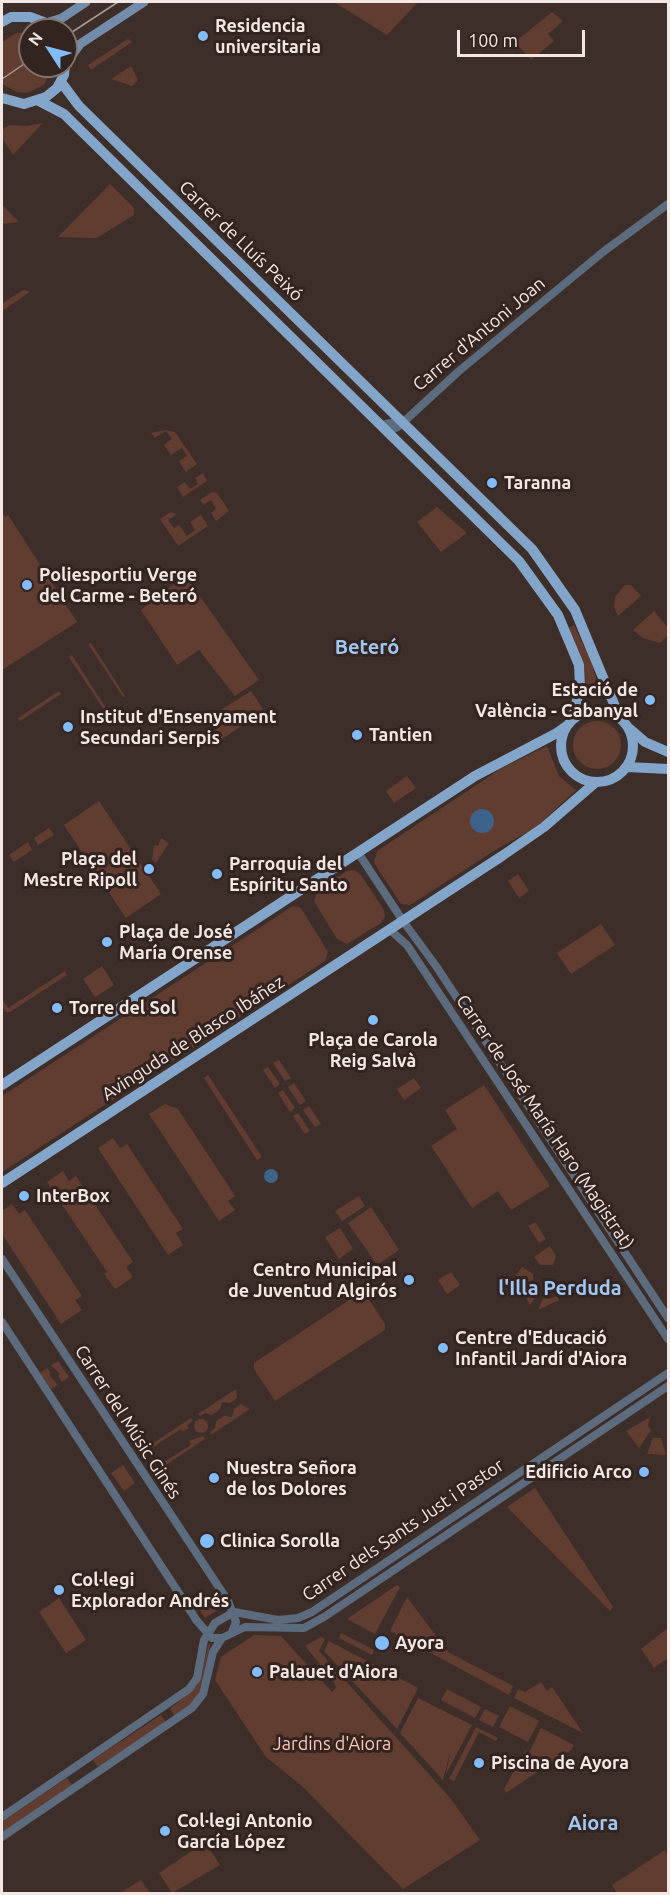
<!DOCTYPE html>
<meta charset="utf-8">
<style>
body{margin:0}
#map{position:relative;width:670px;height:1895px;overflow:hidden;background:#3e2e29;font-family:Ubuntu,sans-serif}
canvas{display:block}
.frame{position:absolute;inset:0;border:3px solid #f2e7e3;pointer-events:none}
.north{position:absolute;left:18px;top:18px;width:60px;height:60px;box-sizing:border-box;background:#34241f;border:2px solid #80726d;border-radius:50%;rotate:306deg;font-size:16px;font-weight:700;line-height:24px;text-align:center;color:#f2e7e3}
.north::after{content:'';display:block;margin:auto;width:21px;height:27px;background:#83bcfb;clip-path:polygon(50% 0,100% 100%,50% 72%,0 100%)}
.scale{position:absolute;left:457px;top:30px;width:128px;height:27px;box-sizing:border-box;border:3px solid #f2e7e3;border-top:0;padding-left:8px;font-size:18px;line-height:21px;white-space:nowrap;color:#f2e7e3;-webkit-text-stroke:4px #34241f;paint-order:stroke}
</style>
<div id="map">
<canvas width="670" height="1895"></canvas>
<div class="frame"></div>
<div class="north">N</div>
<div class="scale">100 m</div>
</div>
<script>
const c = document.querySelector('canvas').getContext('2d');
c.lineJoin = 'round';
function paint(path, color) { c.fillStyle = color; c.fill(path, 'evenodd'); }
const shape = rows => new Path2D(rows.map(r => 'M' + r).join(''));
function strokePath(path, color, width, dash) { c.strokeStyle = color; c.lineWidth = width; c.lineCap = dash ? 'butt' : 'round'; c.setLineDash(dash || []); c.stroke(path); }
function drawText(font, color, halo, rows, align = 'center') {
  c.font = font + ' Ubuntu,sans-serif'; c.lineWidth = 6; c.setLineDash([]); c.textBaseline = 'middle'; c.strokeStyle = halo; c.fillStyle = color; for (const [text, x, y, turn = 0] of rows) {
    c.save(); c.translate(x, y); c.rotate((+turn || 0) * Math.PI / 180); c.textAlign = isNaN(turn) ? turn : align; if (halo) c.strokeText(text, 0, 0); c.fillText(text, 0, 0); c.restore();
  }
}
paint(shape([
 [334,2,418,2,387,35],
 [552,12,563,21,548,34,554,41,531,60,515,42],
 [16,33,30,33,30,66,53,66,44,85,27,93,17,92,2,84,2,42],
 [128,39,132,42,91,70,88,65],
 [131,66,138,80,132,86,111,79],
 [43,123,13,155,2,138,2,130,9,125,27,126],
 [110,184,134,208,134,215,97,238,58,237],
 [3,206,19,222,2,224],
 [23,290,30,292,2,311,2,304],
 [165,430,175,432,197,464,186,472,179,461,187,456,182,448,171,455,164,445,172,439,166,431,155,438,151,433],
 [203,473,207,481,183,497,177,487,185,482,190,489,198,484,195,478],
 [212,492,217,493,229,511,216,521,211,513,216,509,211,500,203,505,200,500],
 [437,507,467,533,441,552,417,522],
 [2,512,5,517,8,515,77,622,2,670],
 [171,512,177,514,168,520,174,528,179,525,187,536,195,530,190,522,201,515,208,526,178,546,160,519],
 [185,575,259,680,235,696,199,650,177,665,141,610],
 [625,585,631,585,641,596,618,616,614,607,615,597],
 [654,611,668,628,668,635,660,643,643,638,633,630],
 [574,625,591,661,598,686,586,689,585,669,569,628],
 [91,643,125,696,123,697,88,644],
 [72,655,106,708,104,710,69,657],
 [59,691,61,694,20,721,18,718],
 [251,691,264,711,222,739,208,718],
 '573 745a24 24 0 1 1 48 0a24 24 0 1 1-48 0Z',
 [547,746,559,776,576,790,535,828,497,849,410,905,401,904,374,863,377,851,502,768],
 [407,776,416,788,394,803,386,791],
 [99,801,161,894,126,918,64,825],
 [49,828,54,835,38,845,34,838],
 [161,838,169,843,156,863,152,860,154,845,158,846],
 [28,842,32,850,14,862,9,855],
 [354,870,361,875,384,910,385,917,381,923,347,944,337,939,314,901,318,890,347,871],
 [518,874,529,891,519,898,508,881],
 [293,906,301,908,328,952,325,961,2,1172,2,1096],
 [601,924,615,945,571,974,557,953],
 [102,966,114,985,95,997,83,979],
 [65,971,67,975,10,1012,6,1012,2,1006,2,999,8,1008],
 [279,1060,291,1078,285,1081,273,1063],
 [268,1067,280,1084,275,1088,263,1070],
 [208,1075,262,1157,257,1160,204,1078],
 [414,1078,421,1088,404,1100,397,1089],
 [294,1083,306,1101,300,1105,288,1087],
 [484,1085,550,1186,511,1210,498,1191,472,1208,431,1146,457,1129,445,1110],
 [283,1090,295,1108,290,1112,278,1093],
 [165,1104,178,1109,235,1196,228,1201,235,1210,219,1221,149,1114],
 [309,1106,321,1124,315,1127,303,1110],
 [298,1113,310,1131,305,1134,293,1116],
 [113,1138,120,1148,127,1144,183,1229,176,1233,183,1245,168,1255,98,1148],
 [63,1171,69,1181,76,1176,133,1262,126,1267,133,1277,115,1289,104,1274,107,1272,47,1182],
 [359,1196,365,1206,342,1221,335,1211],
 [12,1204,19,1214,25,1210,82,1296,75,1300,82,1310,61,1324,2,1234,2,1211],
 [371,1207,399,1250,377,1265,348,1223],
 [535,1222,546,1239,539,1243,528,1226],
 [340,1228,353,1249,339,1259,325,1237],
 [550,1246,556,1256,553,1265,540,1265,534,1257],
 [522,1267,533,1274,533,1280,519,1284,516,1275],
 [451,1272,460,1285,447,1294,438,1280],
 [532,1283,537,1295,530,1305,519,1286],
 [360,1293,366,1295,385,1324,385,1330,275,1401,254,1369,254,1363],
 [557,1296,559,1300,538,1310,543,1298,549,1299],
 [58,1361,69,1377,62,1382,58,1376,60,1374,51,1365],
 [47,1368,51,1373,49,1375,58,1385,51,1389,40,1373],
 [236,1389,237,1398,230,1403,222,1402,220,1409,212,1415,205,1413,200,1416,198,1414],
 [241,1404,250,1409,211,1435,210,1432,215,1428,216,1421,224,1416,232,1417,234,1409],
 [650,1417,648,1426,651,1430,639,1448,626,1431],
 [191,1418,193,1421,187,1425,189,1428,183,1432,181,1429,153,1447,149,1446],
 '194 1426a7 7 0 1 1 14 0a7 7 0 1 1-14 0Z',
 [203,1436,205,1439,163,1467,164,1462,191,1445,189,1441],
 [653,1438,661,1438,666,1455,647,1454],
 [123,1465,135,1483,124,1491,111,1473],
 [535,1488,613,1607,610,1611,507,1507],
 [397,1585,400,1587,375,1634,347,1619],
 [209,1594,219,1609,205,1618,195,1603],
 [407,1597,448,1652,513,1686,509,1695,390,1631],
 [59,1598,86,1640,66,1653,39,1612],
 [668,1628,668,1658,654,1668,641,1649],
 [341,1633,374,1650,372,1655,339,1638],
 [254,1635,281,1636,332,1692,336,1688,333,1680,305,1646,321,1637,325,1639,319,1651,451,1799,480,1840,403,1889,302,1786,266,1757,215,1680,221,1657],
 [329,1641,418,1688,397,1729,324,1651],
 [209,1643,210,1646,199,1693,191,1705,175,1717,170,1709,197,1686],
 [541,1682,547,1691,552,1687,583,1733,514,1698,518,1689,525,1692],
 [447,1689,481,1707,475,1718,441,1700],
 [418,1698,472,1725,446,1774,450,1753,443,1780,400,1733],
 [510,1706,539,1721,528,1742,499,1727],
 [485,1709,499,1716,493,1727,479,1720],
 [161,1715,166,1722,98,1767,93,1760],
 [476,1727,498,1738,496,1741,479,1732,454,1781,449,1779],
 [541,1728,574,1745,571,1750,506,1793,504,1789,525,1751,529,1753],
 [67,1778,72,1785,2,1833,2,1822],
 [205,1842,220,1865,172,1893,159,1873],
 [665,1850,668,1857,668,1893,617,1893,612,1885],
 [141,1880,150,1893,120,1893]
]), '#613d31');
paint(shape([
 '470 821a12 12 0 1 1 24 0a12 12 0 1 1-24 0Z',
 '264 1176a7 7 0 1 1 14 0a7 7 0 1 1-14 0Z'
]), '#3e638a');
strokePath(shape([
 [381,425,401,421],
 [388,432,398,427,459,371,603,252,668,204],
 [359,854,403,921,436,966,668,1318],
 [389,929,407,945,668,1339],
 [2,1259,228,1601,236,1622,232,1632],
 [2,1322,197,1621,212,1638,222,1638],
 [2,1817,189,1689,197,1678,204,1640,215,1623,234,1612,278,1620,298,1618,312,1612,668,1373],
 [2,1837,192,1708,203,1694,213,1652,222,1638,245,1627,304,1628,324,1617,668,1386]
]), '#5c6c7e', 8);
strokePath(shape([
 [46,23,62,18,86,2],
 [67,62,80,44,144,2]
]), '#738ca9', 9);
strokePath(shape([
 [2,22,11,17,30,17,46,23,55,30],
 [61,82,79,106,532,549,575,610,619,716],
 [2,98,24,104,46,97,57,88,64,75,66,53],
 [39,101,64,114,519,561,558,615,579,665,580,686,573,719],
 '561 746a36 36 0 1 1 72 0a36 36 0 1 1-72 0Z',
 [630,729,645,742,668,752],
 [627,767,668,769],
 [2,1085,475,776,555,734,568,725],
 [2,1183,502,856,544,827,596,782]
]), '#84a5ca', 10);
strokePath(shape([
 [66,36,118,2],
 [2,79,30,60]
]), '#a79a95', 1.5);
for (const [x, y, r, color] of [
 [203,36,6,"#83bcfb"],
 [492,483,6,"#83bcfb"],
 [27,585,6,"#83bcfb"],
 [650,700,6,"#83bcfb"],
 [68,727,6,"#83bcfb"],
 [357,735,6,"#83bcfb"],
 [149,869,6,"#83bcfb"],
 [217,874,6,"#83bcfb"],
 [107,942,6,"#83bcfb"],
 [57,1008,6,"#83bcfb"],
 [373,1020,6,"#83bcfb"],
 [24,1196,6,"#83bcfb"],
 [409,1280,6,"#83bcfb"],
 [443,1348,6,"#83bcfb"],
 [644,1472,6,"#83bcfb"],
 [214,1478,6,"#83bcfb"],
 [207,1541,8,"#83bcfb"],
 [59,1590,6,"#83bcfb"],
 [382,1643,8,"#83bcfb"],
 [257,1672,6,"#83bcfb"],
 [479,1763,6,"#83bcfb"],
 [165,1831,6,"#83bcfb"]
]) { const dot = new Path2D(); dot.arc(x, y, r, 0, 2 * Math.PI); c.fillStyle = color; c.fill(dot); strokePath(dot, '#34241f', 2); }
drawText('bold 18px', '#f2e7e3', '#34241f', [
 ["Residencia",215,26],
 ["universitaria",215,47],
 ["Taranna",504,483],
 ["Poliesportiu Verge",39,575],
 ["del Carme - Beteró",39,596],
 ["Estació de",638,690,"right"],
 ["València - Cabanyal",638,711,"right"],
 ["Institut d'Ensenyament",80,717],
 ["Secundari Serpis",80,738],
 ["Tantien",369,735],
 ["Plaça del",137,859,"right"],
 ["Mestre Ripoll",137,880,"right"],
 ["Parroquia del",229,864],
 ["Espíritu Santo",229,885],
 ["Plaça de José",119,932],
 ["María Orense",119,953],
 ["Torre del Sol",69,1008],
 ["Plaça de Carola",373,1040,"center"],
 ["Reig Salvà",373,1061,"center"],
 ["InterBox",36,1196],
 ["Centro Municipal",397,1270,"right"],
 ["de Juventud Algirós",397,1291,"right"],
 ["Centre d'Educació",455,1338],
 ["Infantil Jardí d'Aiora",455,1359],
 ["Nuestra Señora",226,1468],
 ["de los Dolores",226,1489],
 ["Edificio Arco",632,1472,"right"],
 ["Clinica Sorolla",220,1541],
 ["Col·legi",71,1580],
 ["Explorador Andrés",71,1601],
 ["Ayora",395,1643],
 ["Palauet d'Aiora",269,1672],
 ["Piscina de Ayora",491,1763],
 ["Col·legi Antonio",177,1821],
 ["García López",177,1842]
], 'left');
drawText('18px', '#f2e7e3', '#34241f', [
 ["Carrer de Lluís Peixó",241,241,44],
 ["Carrer d'Antoni Joan",479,334,-40],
 ["Avinguda de Blasco Ibáñez",193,1038,-33],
 ["Carrer de José María Haro (Magistrat)",545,1122,56],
 ["Carrer del Músic Ginés",128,1422,57],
 ["Carrer dels Sants Just i Pastor",403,1530,-34]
]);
drawText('18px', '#fdc9b9', '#34241f', [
 ["Jardins d'Aiora",332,1744]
]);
drawText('bold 20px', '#9fc8f7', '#34241f', [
 ["Beteró",367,647],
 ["l'Illa Perduda",560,1288],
 ["Aiora",593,1823]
]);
</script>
